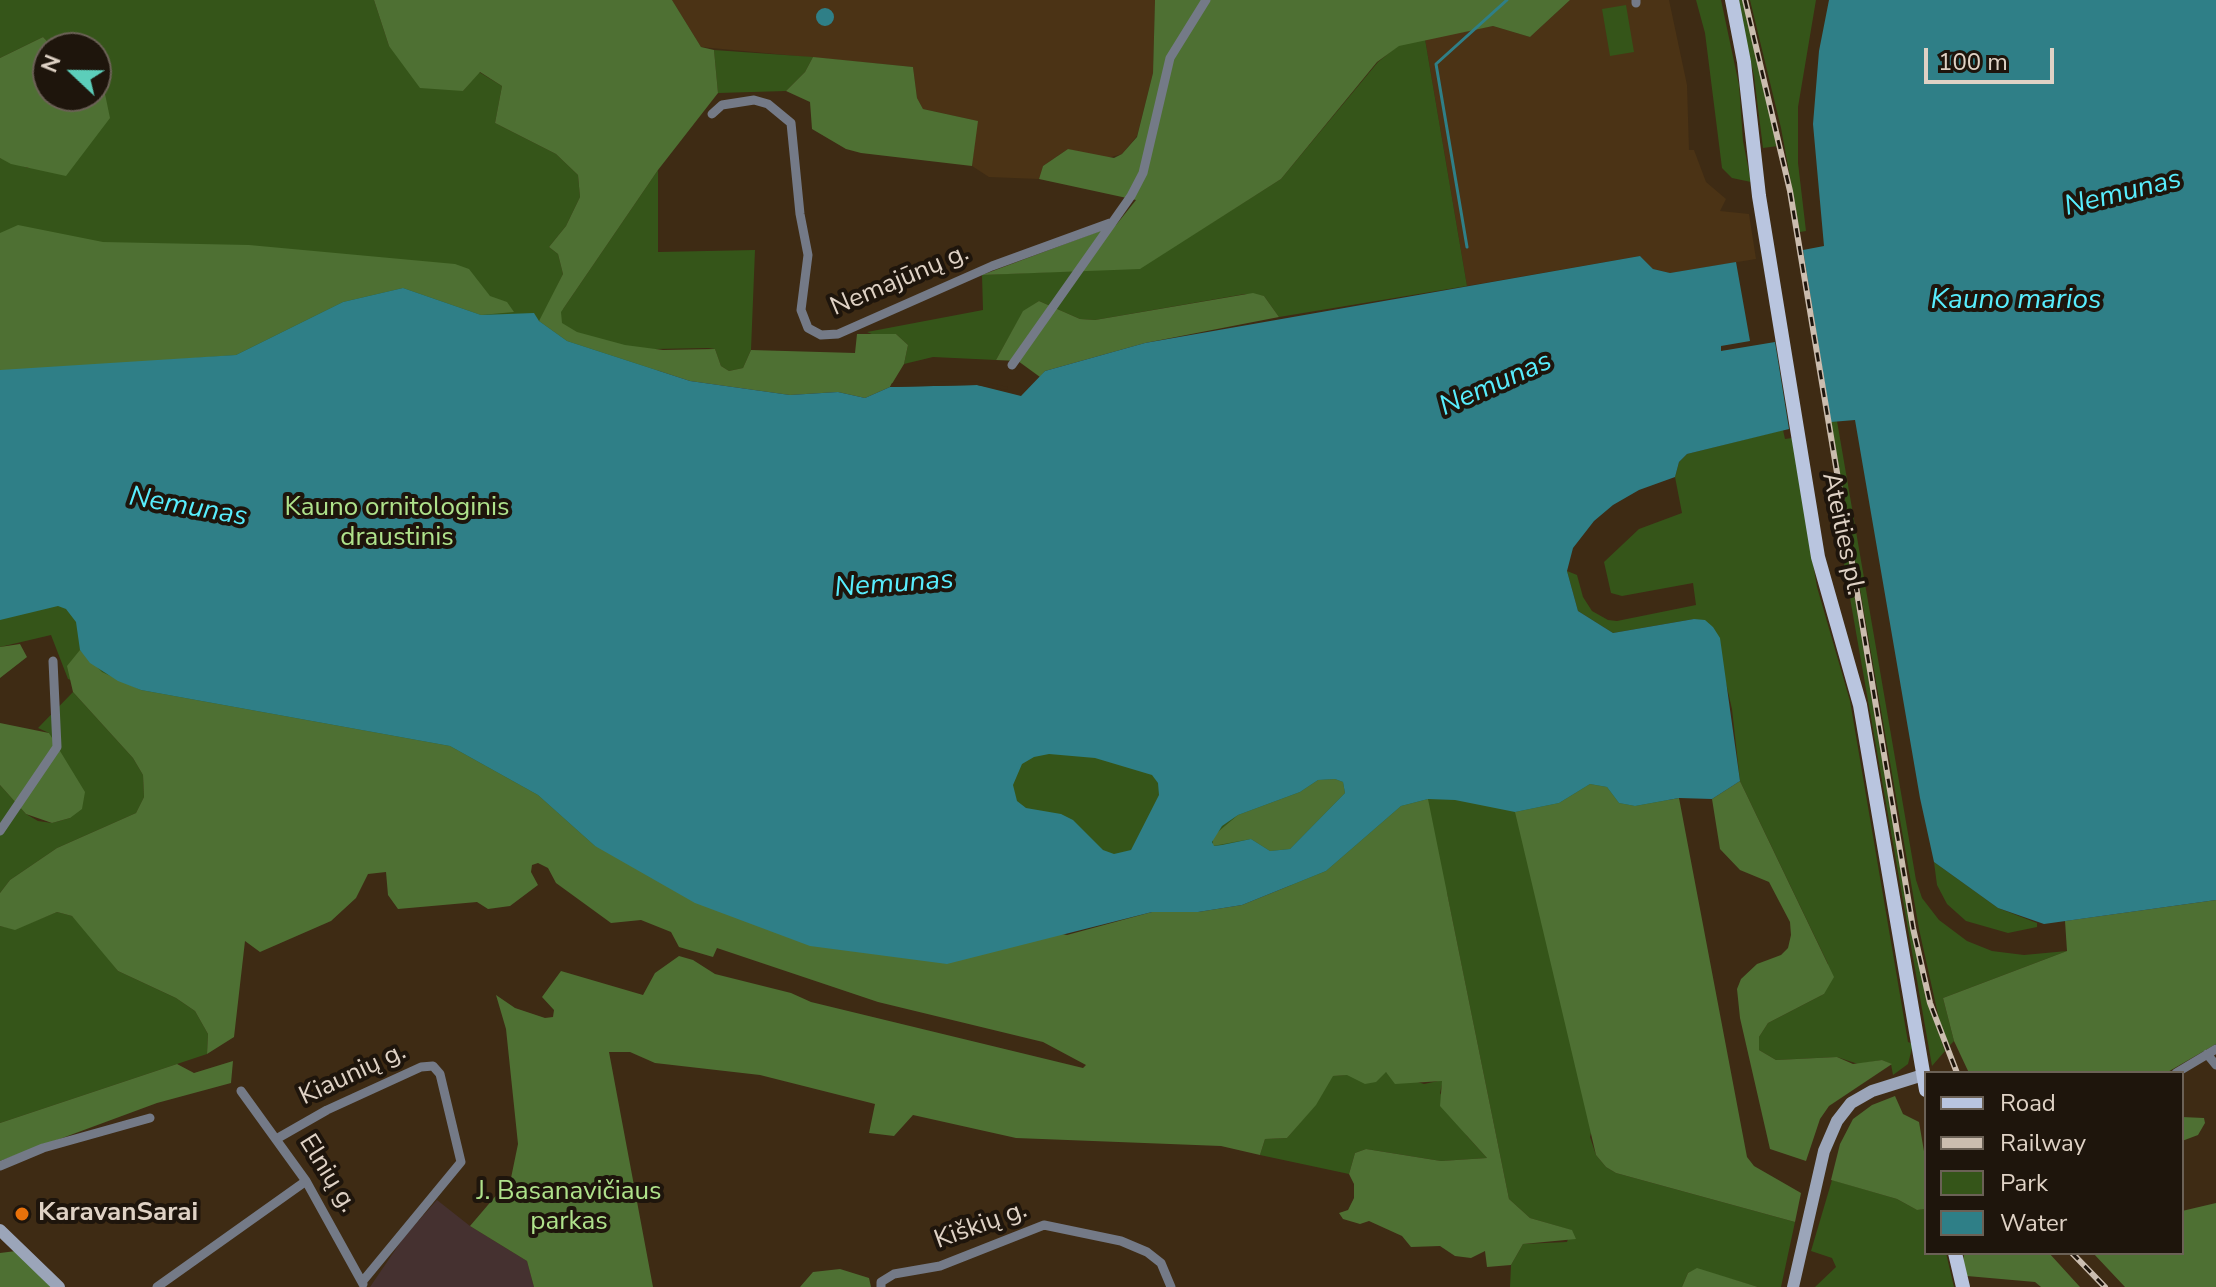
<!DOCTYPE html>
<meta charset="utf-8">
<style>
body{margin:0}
#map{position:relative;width:2216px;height:1287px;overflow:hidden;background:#3e2b14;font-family:"Nunito Sans",sans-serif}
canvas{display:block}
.legend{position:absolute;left:1924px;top:1071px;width:260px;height:184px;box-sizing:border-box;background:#1e150c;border:2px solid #6b6156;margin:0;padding:10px 14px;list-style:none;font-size:24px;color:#dfd2c5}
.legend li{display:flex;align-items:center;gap:16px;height:40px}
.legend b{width:40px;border:2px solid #6b6156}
.north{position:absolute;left:32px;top:32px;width:80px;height:80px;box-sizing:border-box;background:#1e150c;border:2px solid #6b6156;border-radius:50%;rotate:292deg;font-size:22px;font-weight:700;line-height:32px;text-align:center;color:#dfd2c5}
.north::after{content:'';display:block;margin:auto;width:28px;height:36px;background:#5cceba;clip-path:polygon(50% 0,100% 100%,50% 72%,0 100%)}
.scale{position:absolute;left:1924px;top:48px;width:130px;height:36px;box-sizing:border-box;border:4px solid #dfd2c5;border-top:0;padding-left:10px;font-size:24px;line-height:28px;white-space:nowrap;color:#dfd2c5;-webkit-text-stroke:6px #1e150c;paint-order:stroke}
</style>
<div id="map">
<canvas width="2216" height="1287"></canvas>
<ul class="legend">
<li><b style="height:10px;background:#b9c5df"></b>Road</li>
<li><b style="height:10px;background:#cbbdaf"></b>Railway</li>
<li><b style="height:22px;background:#355519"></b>Park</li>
<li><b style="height:22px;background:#2f7f87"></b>Water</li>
</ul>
<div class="north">N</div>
<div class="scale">100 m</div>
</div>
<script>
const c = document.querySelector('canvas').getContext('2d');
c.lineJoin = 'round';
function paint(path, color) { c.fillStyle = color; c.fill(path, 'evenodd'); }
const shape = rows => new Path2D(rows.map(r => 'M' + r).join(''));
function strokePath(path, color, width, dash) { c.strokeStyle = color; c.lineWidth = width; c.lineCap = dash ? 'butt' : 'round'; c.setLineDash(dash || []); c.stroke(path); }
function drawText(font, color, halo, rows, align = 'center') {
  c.font = font + ' "Nunito Sans",sans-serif'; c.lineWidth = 8; c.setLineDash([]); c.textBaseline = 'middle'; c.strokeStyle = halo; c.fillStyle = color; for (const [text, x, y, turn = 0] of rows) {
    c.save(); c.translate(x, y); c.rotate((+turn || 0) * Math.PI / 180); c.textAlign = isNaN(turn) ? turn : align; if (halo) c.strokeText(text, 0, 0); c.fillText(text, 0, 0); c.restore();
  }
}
paint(shape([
 [672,0,1155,0,1153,73,1137,136,1122,154,1104,159,1068,149,1043,166,1039,179,989,177,972,166,977,121,923,109,917,98,913,67,701,47],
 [1570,0,1669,0,1687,85,1689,150,1694,150,1706,182,1726,199,1720,211,1749,214,1756,259,1670,273,1653,269,1640,256,1467,286,1425,39,1493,26,1530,37]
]), '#4b3315');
paint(shape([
 [437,1200,470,1226,527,1261,534,1287,370,1287,404,1237]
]), '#453130');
paint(shape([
 [0,0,374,0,389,46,463,91,479,72,502,86,495,123,556,154,578,175,580,197,566,226,549,247,558,254,563,274,549,303,563,309,658,170,658,252,755,250,751,350,743,368,729,371,721,366,715,349,708,348,655,349,659,379,1668,800,1590,1137,1596,1155,1606,1167,1616,1173,1795,1222,1781,1287,1758,1287,1697,1269,1688,1273,1682,1287,1510,1287,1511,1265,1523,1244,1567,1242,1571,1230,1530,1218,1509,1199,1447,893,529,849,68,679,51,635,0,647,0,158,28,168,105,95,96,87,96,48,54,48,43,37,0,58],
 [1696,0,1721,0,1739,85,1743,141,1751,182,1732,178,1722,168,1705,33],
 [1737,0,1742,0,1756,50,1778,146,1763,148,1754,76],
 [1750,0,1816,0,1798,107,1798,163,1806,231,1800,232,1781,128],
 [1626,5,1634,52,1610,56,1602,9],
 [1425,39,1467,286,1279,317,1264,296,1245,294,1095,320,1080,319,1039,301,1023,312,996,360,933,357,904,364,908,345,896,334,874,335,867,332,983,310,982,275,1140,268,1281,179,1378,62,1399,45],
 [714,50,813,57,805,72,786,91,718,93],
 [1837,421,1916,880,1922,898,1939,920,1967,941,1992,951,2024,955,2067,951,1943,998,1954,1041,1949,1046,1939,1019,1919,929,1831,422],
 [1783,430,1785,439,1792,438,1817,587,1850,701,1908,1042,1913,1044,1908,1064,1893,1075,1891,1064,1882,1060,1858,1064,1837,1057,1776,1060,1759,1050,1759,1037,1768,1023,1824,994,1828,964,1740,781,1732,709,1713,627,1694,619,1613,633,1578,611,1567,571,1577,575,1583,597,1592,611,1608,620,1617,621,1696,605,1693,583,1622,596,1611,593,1604,562,1639,529,1682,513,1675,477,1679,462,1687,454],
 [1843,558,1848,558,1909,919,1926,997,1945,1051,1932,1066],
 [73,692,133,758,143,775,144,797,136,813,57,848,10,880,0,893,0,785,26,814,38,821,52,823,70,818,49,733,38,728],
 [1934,862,1998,908,2037,923,2037,927,2008,933,1966,921,1947,904,1937,885],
 [57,912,72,916,86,929,118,971,176,998,195,1011,208,1034,207,1054,0,1123,0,926,15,929],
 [1386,1072,1424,1084,1443,1080,1440,1093,1467,1136,1487,1158,1441,1161,1366,1149,1355,1153,1349,1174,1260,1155,1265,1139,1287,1138,1315,1105,1332,1076],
 [1832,1180,1897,1199,1917,1210,1926,1209,1926,1253,1946,1253,1954,1287,1815,1287,1836,1267,1832,1258,1811,1251]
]), '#355519');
paint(shape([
 [374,0,672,0,701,47,714,50,718,93,658,170,561,312,562,323,577,332,625,345,663,350,715,349,721,366,729,371,743,368,751,350,855,353,857,334,896,334,908,345,904,364,890,387,865,398,838,392,790,395,690,381,567,341,539,321,563,274,558,254,549,247,566,226,580,197,578,175,556,154,495,123,502,86,480,72,463,91,420,88,389,46],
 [1155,0,1570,0,1530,37,1493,26,1399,46,1377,62,1281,179,1140,269,982,275,1116,225,1136,200,1039,179,1043,166,1068,149,1114,158,1122,154,1137,137,1153,73],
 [43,37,54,48,48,48,48,96,96,96,96,87,105,94,110,118,66,176,11,164,0,158,0,58],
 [813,57,913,67,917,98,923,109,978,121,972,166,861,153,846,149,812,129,810,102,786,91,805,72],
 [18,225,103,242,249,245,455,264,469,269,490,296,507,302,514,312,481,315,403,288,343,302,236,355,9,372,0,370,0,233],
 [1253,293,1264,296,1279,317,1145,343,1045,371,1040,377,1018,361,996,360,1023,311,1039,301,1080,319,1095,320],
 [20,644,27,657,0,678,0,647],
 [80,650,102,672,141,690,450,746,538,795,595,846,1067,935,1152,912,1198,912,1242,905,1326,871,1401,806,1428,799,1509,1199,1530,1218,1572,1230,1576,1239,1523,1244,1511,1265,1487,1267,1485,1251,1471,1258,1455,1256,1440,1246,1411,1247,1402,1236,1369,1221,1360,1224,1343,1219,1339,1213,1348,1210,1354,1198,1354,1184,1349,1174,1355,1153,1366,1149,1441,1161,1487,1158,1440,1106,1442,1081,1395,1084,1386,1072,1376,1082,1365,1084,1347,1075,1333,1076,1316,1105,1287,1138,1265,1139,1260,1155,1221,1146,1016,1138,913,1115,894,1136,869,1133,875,1104,760,1075,655,1063,630,1052,609,1052,653,1287,534,1287,527,1261,470,1226,511,1178,518,1144,506,1029,496,995,515,1008,545,1018,553,1017,554,1010,542,997,561,971,643,995,655,973,679,956,693,960,715,974,791,993,811,1002,1083,1068,1086,1065,1043,1042,878,1002,717,948,713,957,679,947,671,932,641,920,611,923,556,883,548,868,538,863,532,865,531,872,538,885,510,906,488,909,477,902,398,909,388,895,386,872,368,874,356,898,331,921,260,952,245,941,234,1037,207,1054,208,1034,195,1011,176,998,118,971,72,916,57,912,15,930,0,926,0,893,10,880,57,848,136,813,144,797,143,775,133,758,73,692,67,666],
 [0,723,49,733,85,792,82,809,70,818,52,823,26,814,0,785],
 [1335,779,1343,782,1345,793,1290,849,1270,851,1251,839,1213,846,1213,836,1238,815,1300,792,1318,780],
 [1740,781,1834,977,1824,994,1768,1023,1759,1037,1759,1050,1776,1060,1837,1057,1853,1064,1882,1060,1892,1064,1829,1106,1820,1119,1806,1161,1770,1149,1740,1018,1737,989,1741,979,1757,964,1781,955,1788,948,1791,935,1790,922,1769,882,1740,870,1720,849,1712,799],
 [1590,784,1607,787,1619,803,1635,806,1679,798,1747,1157,1754,1166,1801,1193,1795,1222,1616,1173,1606,1167,1596,1155,1515,812,1559,803],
 [2216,900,2216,1044,2166,1073,1969,1073,1954,1041,1943,998,2067,951,2065,921],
 [233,1061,231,1083,157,1103,0,1161,0,1123,177,1064,194,1073],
 [1895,1096,1903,1114,1919,1122,1926,1163,1926,1209,1917,1210,1897,1199,1831,1180,1840,1144,1853,1119,1872,1105],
 [2182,1117,2204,1118,2205,1123,2198,1135,2182,1141],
 [2216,1203,2216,1287,2125,1287,2093,1253,2182,1253,2182,1211],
 [16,1251,52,1287,0,1287,0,1253],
 [1968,1253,2049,1253,2080,1287,2041,1287,2035,1282,1967,1276,1963,1262,1964,1254],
 [1697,1268,1758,1287,1682,1287,1688,1273],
 [840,1269,869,1278,871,1287,800,1287,813,1272]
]), '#4e7033');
paint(shape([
 [1829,0,2216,0,2216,900,2044,924,1998,908,1934,862,1920,798,1855,420,1831,422,1803,250,1824,246,1813,124,1819,51],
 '816 17a9 9 0 1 1 18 0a9 9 0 1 1-18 0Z',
 [1640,256,1653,269,1670,273,1736,262,1750,341,1721,346,1721,351,1775,342,1789,429,1687,454,1679,462,1675,477,1639,490,1613,505,1594,521,1573,548,1567,571,1578,611,1613,633,1694,619,1705,620,1713,627,1720,638,1740,781,1712,799,1679,798,1635,806,1619,803,1607,787,1590,784,1559,803,1515,812,1455,800,1428,799,1401,806,1326,871,1242,905,1198,912,1152,912,947,964,810,946,695,903,595,846,538,795,450,746,141,690,118,681,90,663,80,650,76,622,66,609,58,606,0,620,0,370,236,355,343,302,403,288,481,315,534,313,539,321,567,341,690,381,790,395,838,392,865,398,890,387,977,385,1021,396,1045,371,1145,343],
 [1049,754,1095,758,1152,775,1158,783,1159,795,1131,850,1114,854,1103,850,1073,820,1061,814,1026,808,1017,801,1013,785,1022,764,1034,757],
 [1335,779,1343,782,1345,793,1290,849,1270,851,1251,839,1222,845,1214,846,1212,842,1222,826,1238,815,1300,792,1318,780]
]), '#2f7f87');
paint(shape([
 [977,381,1008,387,1007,390,977,385,890,387,892,383]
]), '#3e2b14');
strokePath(shape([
 [1467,247,1436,64,1507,0]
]), '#2f7f87', 3);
strokePath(shape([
 [1636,0,1636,3],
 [712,114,722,105,754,100,768,104,791,123,800,214,808,255,801,310,808,328,821,335,838,334,992,266,1110,223],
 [1012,365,1131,196,1143,173,1170,58,1206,0],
 [0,831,57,747,53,661],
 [2207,1054,2216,1065],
 [2176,1073,2216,1049],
 [241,1091,306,1181,363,1284],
 [278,1138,327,1110,421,1067,433,1066,440,1074,461,1162,362,1282],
 [0,1166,43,1148,150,1118],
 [157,1287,306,1181],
 [881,1287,881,1282,894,1274,940,1266,1044,1225,1121,1241,1147,1252,1161,1263,1171,1287]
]), '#747a87', 9);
strokePath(shape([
 [0,1230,59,1287],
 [1793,1287,1824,1151,1837,1121,1851,1103,1872,1091,1923,1075]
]), '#9ba5b9', 12);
strokePath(shape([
 [1732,0,1744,62,1759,196,1818,557,1860,705,1926,1090],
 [1955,1253,1963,1287]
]), '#b9c5df', 14);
const rail = shape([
 [1745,0,1790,191,1913,928,1930,1003,1957,1073],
 [2072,1253,2105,1287]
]);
strokePath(rail, '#cbbdaf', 6);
strokePath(rail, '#1e150c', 3, [9]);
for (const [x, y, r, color] of [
 [22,1214,8,"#e8710a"]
]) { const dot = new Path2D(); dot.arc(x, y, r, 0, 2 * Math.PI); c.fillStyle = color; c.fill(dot); strokePath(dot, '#1e150c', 3); }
drawText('26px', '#dfd2c5', '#1e150c', [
 ["Nemajūnų g.",900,281,-23],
 ["Ateities pl.",1842,534,78],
 ["Kiaunių g.",353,1075,-25],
 ["Elnių g.",327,1174,58],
 ["Kiškių g.",981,1226,-20]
]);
drawText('26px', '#afe28b', '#1e150c', [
 ["Kauno ornitologinis",397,509],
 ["draustinis",397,539],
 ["J. Basanavičiaus",569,1193],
 ["parkas",569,1223]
]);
drawText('bold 26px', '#dfd2c5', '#1e150c', [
 ["KaravanSarai",38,1214]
], 'left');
drawText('italic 28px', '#58edfd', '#1e150c', [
 ["Nemunas",2123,194,-14],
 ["Kauno marios",2016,301],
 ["Nemunas",1496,385,-24],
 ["Nemunas",188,508,10],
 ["Nemunas",894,585,-4]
]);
</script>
